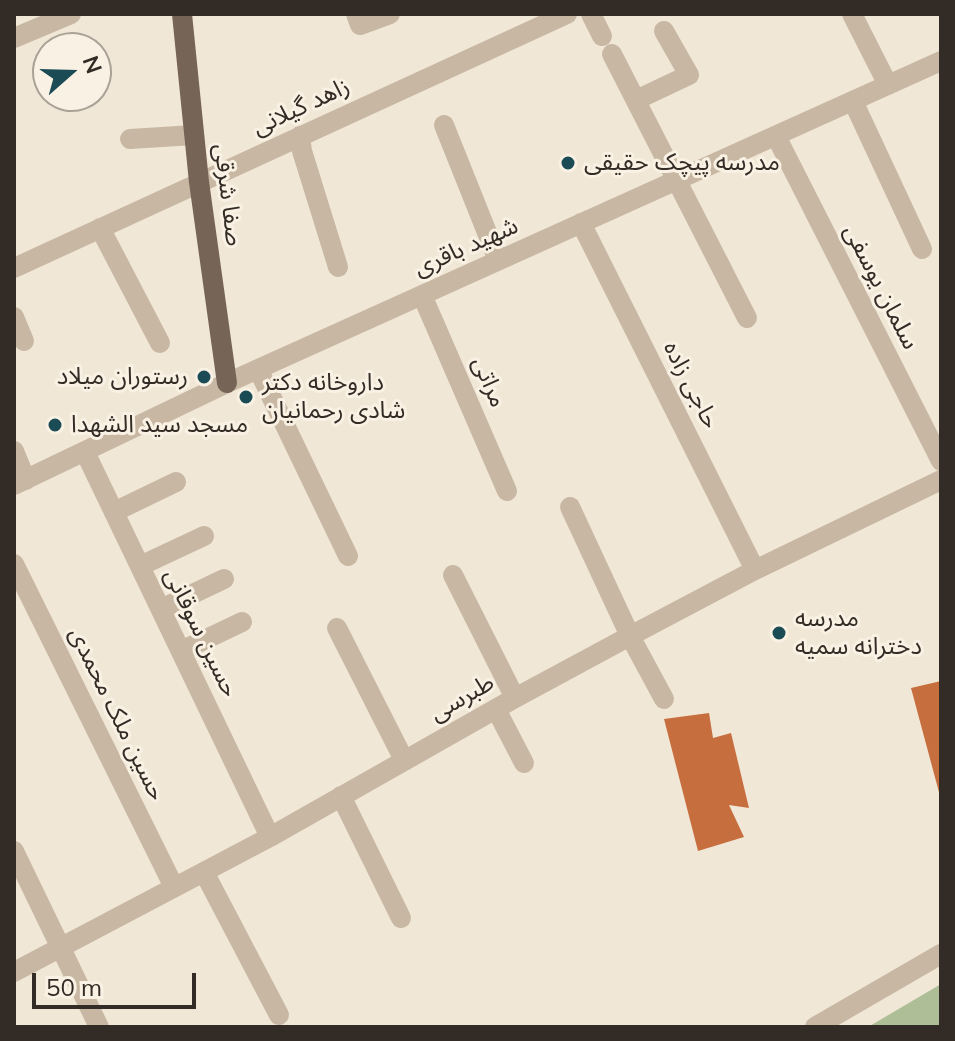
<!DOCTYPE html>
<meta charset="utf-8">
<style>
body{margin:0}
#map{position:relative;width:955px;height:1041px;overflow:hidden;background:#f1e7d7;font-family:Mulish,sans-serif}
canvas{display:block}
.frame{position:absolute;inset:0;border:16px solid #332b25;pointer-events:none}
.north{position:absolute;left:32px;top:32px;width:80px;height:80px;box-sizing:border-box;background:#f9f1e3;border:2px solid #aaa297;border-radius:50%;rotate:70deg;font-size:22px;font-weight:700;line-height:32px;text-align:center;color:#332b25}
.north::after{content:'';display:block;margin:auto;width:28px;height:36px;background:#1b4b55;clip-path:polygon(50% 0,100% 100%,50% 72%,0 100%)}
.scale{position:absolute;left:32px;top:973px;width:164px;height:36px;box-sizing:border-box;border:4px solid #332b25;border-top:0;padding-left:10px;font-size:24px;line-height:28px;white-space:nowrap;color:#332b25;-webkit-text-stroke:6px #f9f1e3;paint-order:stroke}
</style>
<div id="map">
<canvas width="955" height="1041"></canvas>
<div class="frame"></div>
<div class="north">N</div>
<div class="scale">50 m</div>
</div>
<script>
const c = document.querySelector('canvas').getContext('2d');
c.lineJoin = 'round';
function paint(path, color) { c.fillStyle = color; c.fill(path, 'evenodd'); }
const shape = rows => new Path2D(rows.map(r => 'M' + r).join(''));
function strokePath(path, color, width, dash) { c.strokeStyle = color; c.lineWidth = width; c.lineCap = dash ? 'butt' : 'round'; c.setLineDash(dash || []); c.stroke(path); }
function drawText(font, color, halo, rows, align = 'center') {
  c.font = font + ' Mulish,"Noto Sans Arabic",sans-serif'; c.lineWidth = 6; c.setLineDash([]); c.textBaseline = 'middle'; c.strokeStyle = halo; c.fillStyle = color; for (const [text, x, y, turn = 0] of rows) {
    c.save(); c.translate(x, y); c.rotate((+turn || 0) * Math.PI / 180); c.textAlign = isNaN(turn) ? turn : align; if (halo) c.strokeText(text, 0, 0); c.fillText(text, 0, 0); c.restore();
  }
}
paint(shape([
 [941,984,941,1027,868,1027]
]), '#aebf97');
paint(shape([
 [941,681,941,796,940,796,911,688],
 [709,713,713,738,731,733,749,808,729,805,744,837,698,851,664,719]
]), '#c76e3e');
strokePath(shape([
 [356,14,360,25,390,14],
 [591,14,602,36],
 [852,14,888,85],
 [14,38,71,14],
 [612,54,747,318],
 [636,100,689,75,664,31],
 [853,101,922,249],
 [444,125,498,260],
 [300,136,302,151,338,267],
 [776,136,941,461],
 [130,139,194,135],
 [581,223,755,570],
 [100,228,160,343],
 [14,268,567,14],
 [422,295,507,491],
 [14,317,24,341],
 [258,369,348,556],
 [14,451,26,480],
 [85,452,270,837],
 [14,485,227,383,941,61],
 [570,507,630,636,664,699],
 [114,512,176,482],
 [14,564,174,887],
 [140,566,204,536],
 [453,575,515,698],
 [161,609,224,579],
 [337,628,404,760],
 [181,651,242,622],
 [496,709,524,763],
 [341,796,401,918],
 [14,851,99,1027],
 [204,872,279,1015],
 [14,972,270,837,515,698,630,636,755,570,941,480],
 [815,1027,941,954]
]), '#c8b8a3', 20);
strokePath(shape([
 [182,14,199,182,227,383]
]), '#766456', 20);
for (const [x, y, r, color] of [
 [568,163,8,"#1b4b55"],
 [204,377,8,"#1b4b55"],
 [246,397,8,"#1b4b55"],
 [55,425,8,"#1b4b55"],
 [779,633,8,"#1b4b55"]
]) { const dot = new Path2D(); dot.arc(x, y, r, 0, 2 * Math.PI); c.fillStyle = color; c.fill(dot); strokePath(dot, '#f9f1e3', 3); }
drawText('24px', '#332b25', '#f9f1e3', [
 ["زاهد گیلانی",301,107,-25],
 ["صفا شرقی",228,195,83],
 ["شهید باقری",466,247,-24],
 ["سلمان یوسفی",881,287,63],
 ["مراتی",489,382,67],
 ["حاجی زاده",691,385,63],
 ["حسین سوقانی",201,633,64],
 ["طبرسی",462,698,-30],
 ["حسین ملک محمدی",117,714,64]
]);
drawText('24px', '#332b25', '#f9f1e3', [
 ["مدرسه پیچک حقیقی",584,163],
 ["رستوران میلاد",188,377,"right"],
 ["داروخانه دکتر",262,383],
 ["شادی رحمانیان",262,411],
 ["مسجد سید الشهدا",71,425],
 ["مدرسه",795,619],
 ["دخترانه سمیه",795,647]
], 'left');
</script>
